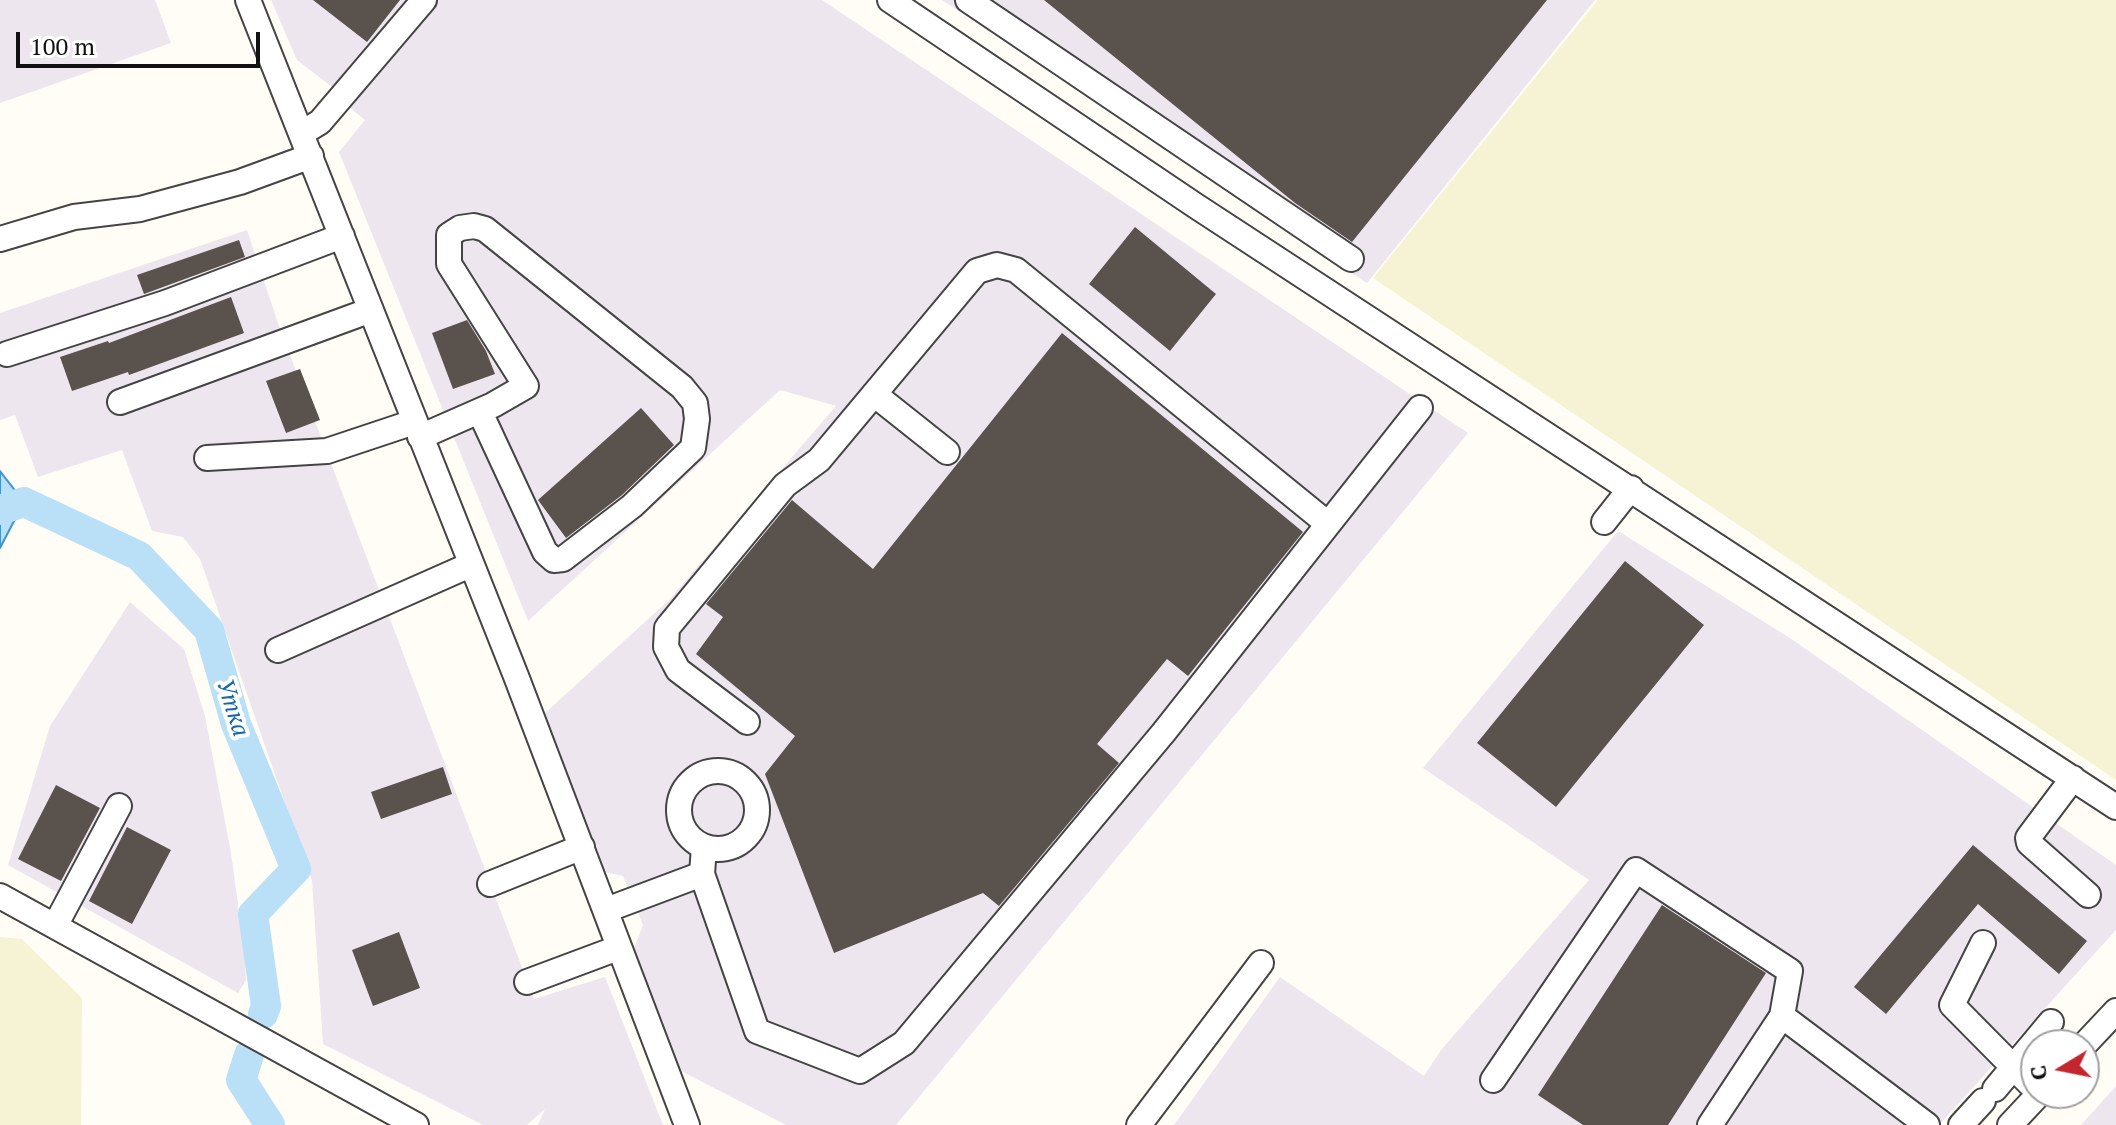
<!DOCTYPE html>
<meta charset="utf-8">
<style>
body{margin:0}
#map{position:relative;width:2116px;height:1125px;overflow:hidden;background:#fffdf5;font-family:"PT Serif",serif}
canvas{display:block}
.north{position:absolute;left:2020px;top:1029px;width:80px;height:80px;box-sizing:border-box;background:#fff;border:2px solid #a0a0a0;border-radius:50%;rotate:260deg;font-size:22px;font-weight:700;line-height:32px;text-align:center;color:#111}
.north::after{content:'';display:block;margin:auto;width:28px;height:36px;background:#c4262e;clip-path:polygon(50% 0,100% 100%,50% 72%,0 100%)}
.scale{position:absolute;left:16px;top:32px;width:244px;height:36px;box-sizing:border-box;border:4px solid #111;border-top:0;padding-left:10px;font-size:24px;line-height:28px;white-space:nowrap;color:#111;-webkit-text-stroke:6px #fff;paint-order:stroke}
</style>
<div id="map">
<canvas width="2116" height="1125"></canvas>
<div class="north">С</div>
<div class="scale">100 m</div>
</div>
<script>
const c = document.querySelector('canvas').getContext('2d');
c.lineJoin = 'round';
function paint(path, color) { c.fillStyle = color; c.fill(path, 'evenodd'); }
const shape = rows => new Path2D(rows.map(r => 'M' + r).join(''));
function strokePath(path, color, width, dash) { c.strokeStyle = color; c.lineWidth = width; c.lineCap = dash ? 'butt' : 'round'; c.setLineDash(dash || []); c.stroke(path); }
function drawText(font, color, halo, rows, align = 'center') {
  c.font = font + ' "PT Serif",serif'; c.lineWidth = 8; c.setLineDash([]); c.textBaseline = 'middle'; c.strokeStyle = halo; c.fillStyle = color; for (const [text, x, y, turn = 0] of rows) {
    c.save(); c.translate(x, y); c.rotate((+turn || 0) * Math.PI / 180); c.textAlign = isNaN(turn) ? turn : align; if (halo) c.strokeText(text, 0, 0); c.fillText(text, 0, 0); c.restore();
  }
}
paint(shape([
 [0,0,155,0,171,43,0,103],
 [271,0,822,0,1468,433,896,1125,786,1125,679,1070,633,951,643,925,623,876,604,872,544,714,669,600,836,406,780,390,528,621,339,152,365,120,349,107,344,96,297,60],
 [942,0,1595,0,1367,283],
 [247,230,279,326,534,999,605,977,663,1125,538,1125,545,1109,527,1125,483,1125,323,1044,312,881,200,559,183,537,152,531,122,450,38,477,15,415,0,420,0,313],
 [1618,531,1790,638,2116,865,2116,930,1939,1125,1174,1125,1280,977,1424,1076,1441,1050,1589,880,1423,768],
 [130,602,184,649,205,716,231,853,244,948,246,980,238,993,8,865,50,726],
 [2116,1086,2116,1125,2081,1125]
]), '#eee6ef');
paint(shape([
 [1598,0,2116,0,2116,780,1373,278],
 [0,937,22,939,82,998,81,1125,0,1125]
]), '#f6f3d4');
const water = shape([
 [0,471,24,502,0,548,0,471]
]);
paint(water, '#b9e0f7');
strokePath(water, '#3f96cf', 2);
strokePath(shape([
 [0,510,24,502,139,556,209,630,236,724,296,869,253,914,266,1006,263,1014],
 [249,1055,241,1080,270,1125]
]), '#b9e0f7', 30);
paint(shape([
 [313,0,400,0,367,42],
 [1044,0,1547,0,1352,242,1295,203],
 [1135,227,1216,294,1170,351,1089,284],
 [239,240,245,257,144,294,137,275],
 [231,297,244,333,129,375,128,372,72,391,60,357,108,341,109,343],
 [467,320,486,351,495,374,453,389,432,333],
 [1062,333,1303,532,1188,676,1167,659,1097,744,1119,763,999,906,983,893,834,953,765,774,795,736,696,654,723,617,706,604,792,500,873,569],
 [300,369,320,420,286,433,266,381],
 [641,408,674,445,622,495,566,538,538,500],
 [1625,561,1704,625,1556,807,1477,743],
 [443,767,452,794,381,819,371,792],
 [56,785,100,808,61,881,18,859],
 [127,827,171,850,132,924,89,901],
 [1973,845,2087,941,2059,974,1978,904,1886,1014,1854,987],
 [1662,905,1766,973,1668,1125,1583,1125,1538,1095],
 [399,932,420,988,373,1006,352,950]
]), '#5a524d');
const minor = shape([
 [248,0,516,676,687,1125],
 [890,0,1196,206,2116,807],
 [968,0,1351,259],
 [302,133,320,122,424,0],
 [0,239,74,217,140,209,240,182,311,156],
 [7,354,165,303,342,236],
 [874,394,947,452],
 [120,402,371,310],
 [420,437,493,405,526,386,449,264,449,235,460,228,474,226,485,229,682,387,695,403,697,419,693,448,632,506,563,559,554,560,545,552,480,412],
 [207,458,327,451,414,422],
 [1604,522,1631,488],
 [278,650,470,565],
 [747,722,678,670,666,647,667,628,785,485,819,460,977,271,997,265,1016,270,1328,524],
 '679 810a39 39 0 1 1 78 0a39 39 0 1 1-78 0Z',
 [2073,778,2028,838,2029,843,2088,895],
 [704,847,702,874,757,1031,860,1071,904,1043,1164,732,1420,408],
 [490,884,582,847],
 [0,896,416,1125],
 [606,910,702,874],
 [55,926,119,806],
 [1983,943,1952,1005,2036,1090],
 [527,982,618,948],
 [1782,1016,1927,1125],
 [2084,1045,2116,1011],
 [1493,1080,1636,870,1790,971,1782,1016,1710,1125],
 [1995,1089,2051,1022],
 [1139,1125,1261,963],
 [1961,1125,1983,1101],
 [2010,1125,2040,1093]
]);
strokePath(minor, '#444', 28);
strokePath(minor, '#fff', 24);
drawText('italic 24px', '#1768a6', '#fff', [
 ["Утка",232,708,72]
]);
</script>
